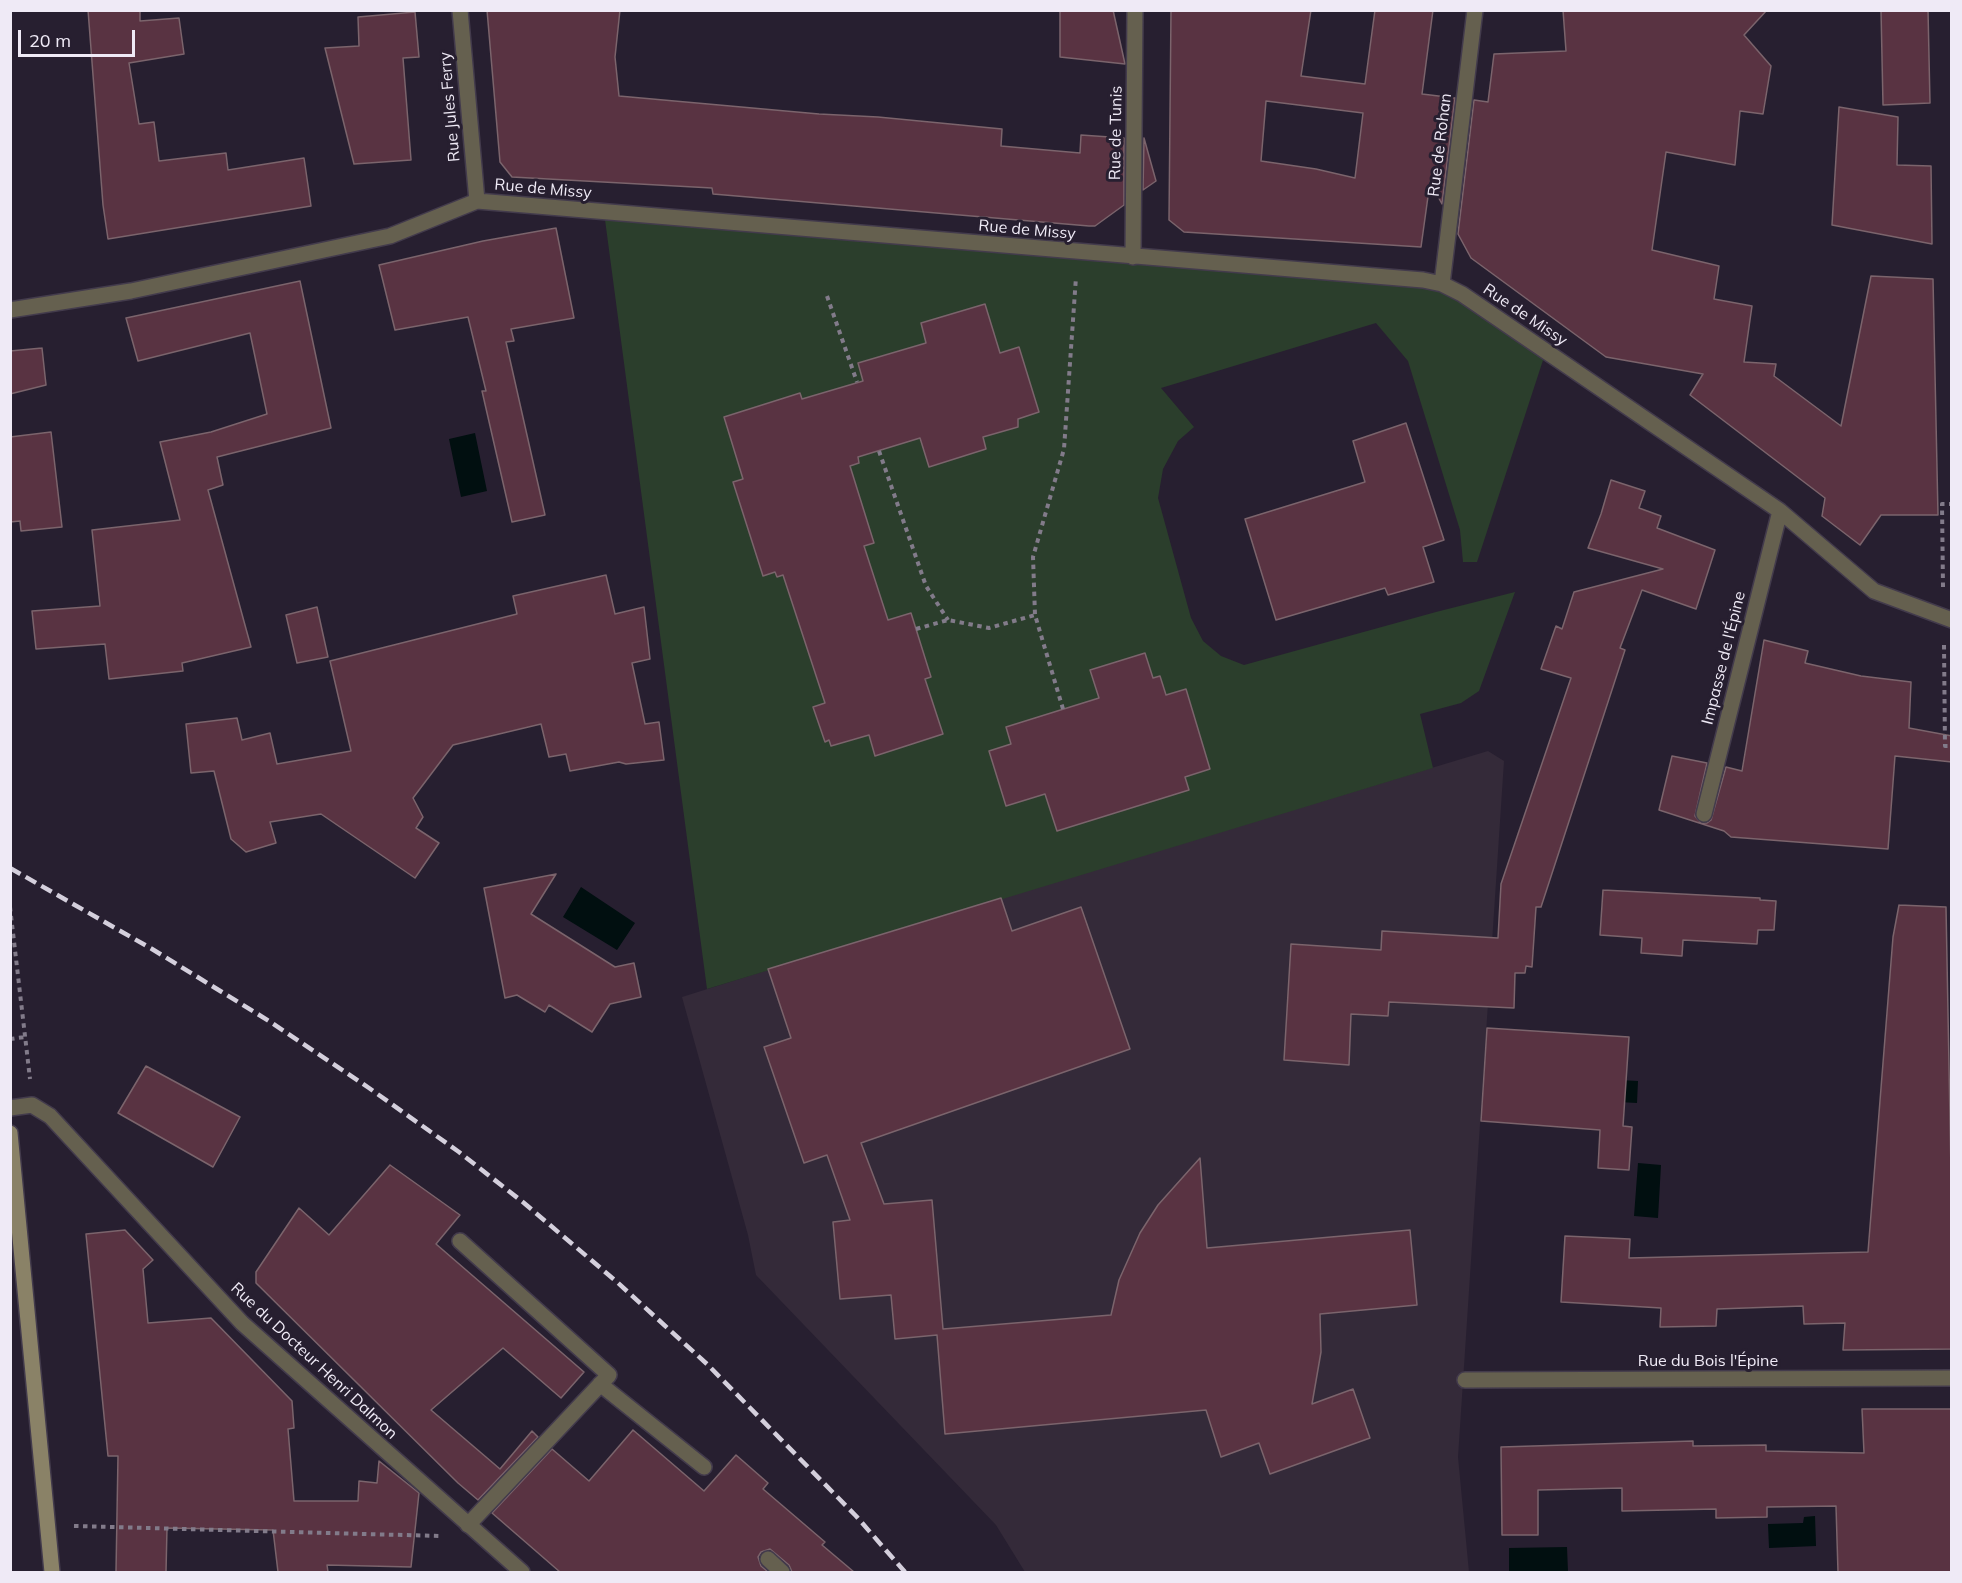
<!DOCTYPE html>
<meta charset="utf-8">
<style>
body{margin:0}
#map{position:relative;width:1962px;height:1583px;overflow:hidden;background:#271f30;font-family:Mulish,sans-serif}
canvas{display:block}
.frame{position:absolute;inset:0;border:12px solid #efeaf6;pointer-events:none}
.scale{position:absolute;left:18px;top:30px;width:117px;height:27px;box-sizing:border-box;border:3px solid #efeaf6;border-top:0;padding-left:8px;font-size:18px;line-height:21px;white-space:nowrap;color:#efeaf6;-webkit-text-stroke:4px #271f30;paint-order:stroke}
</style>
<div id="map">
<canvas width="1962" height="1583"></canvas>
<div class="frame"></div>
<div class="scale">20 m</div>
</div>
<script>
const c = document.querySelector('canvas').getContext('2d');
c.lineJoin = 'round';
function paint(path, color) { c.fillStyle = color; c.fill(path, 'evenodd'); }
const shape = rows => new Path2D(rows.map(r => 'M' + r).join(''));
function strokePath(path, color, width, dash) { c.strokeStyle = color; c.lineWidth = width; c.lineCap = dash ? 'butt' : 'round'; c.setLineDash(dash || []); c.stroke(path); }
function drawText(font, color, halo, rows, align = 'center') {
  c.font = font + ' Mulish,sans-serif'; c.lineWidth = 6; c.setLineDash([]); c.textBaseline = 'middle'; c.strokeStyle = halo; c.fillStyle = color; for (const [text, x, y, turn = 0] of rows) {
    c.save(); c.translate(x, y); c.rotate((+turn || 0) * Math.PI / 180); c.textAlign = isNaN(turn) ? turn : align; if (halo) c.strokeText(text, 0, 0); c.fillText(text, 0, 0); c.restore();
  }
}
paint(shape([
 [1488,751,1504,761,1458,1457,1469,1572,1025,1572,996,1525,756,1275,748,1235,682,997,959,910]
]), '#342a39');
paint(shape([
 [604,212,1422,280,1546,351,1477,562,1463,562,1460,530,1408,361,1376,323,1161,388,1194,427,1178,441,1163,469,1158,498,1191,618,1203,641,1221,656,1244,665,1436,612,1515,592,1479,691,1461,703,1420,714,1433,768,707,989]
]), '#2b3e2c');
paint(shape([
 [475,433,487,491,461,497,449,439],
 [581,887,635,923,617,950,563,917],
 [1583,1078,1638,1081,1637,1103,1582,1100],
 [1638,1163,1661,1165,1658,1218,1634,1216],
 [1815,1516,1816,1546,1769,1548,1768,1524,1803,1523,1804,1517],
 [1567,1547,1568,1572,1509,1572,1509,1548]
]), '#010f10');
const building = shape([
 [88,10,140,10,140,21,179,18,184,54,129,63,139,124,154,122,159,161,226,153,228,170,304,158,311,206,108,239,103,205,88,10],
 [487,10,620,10,615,57,619,96,819,114,878,117,1002,129,1001,146,1080,153,1081,135,1124,138,1124,205,1095,226,1089,226,713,194,712,188,512,177,500,162,487,10],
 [1060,10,1113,10,1125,64,1060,57,1060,10],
 [1171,10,1311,10,1301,76,1365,84,1375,10,1433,10,1422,94,1455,98,1442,204,1430,182,1421,247,1184,232,1169,220,1171,10],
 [1266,101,1363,113,1355,178,1316,169,1261,161,1266,101],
 [1563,10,1767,10,1744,35,1771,66,1763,114,1740,111,1735,165,1666,152,1652,250,1719,266,1714,299,1752,306,1744,362,1776,364,1774,376,1841,426,1871,276,1933,279,1938,515,1881,515,1860,545,1822,516,1825,498,1690,395,1703,374,1606,357,1471,258,1458,234,1474,100,1488,102,1494,54,1566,51,1563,10],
 [1881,10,1928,10,1930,103,1883,105,1881,10],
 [415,12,419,57,403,58,411,160,354,164,325,48,359,46,358,17,415,12],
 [1839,107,1898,117,1897,165,1931,166,1932,244,1832,225,1839,107],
 [1144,138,1156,181,1143,190,1144,138],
 [556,228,574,318,511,329,514,341,506,342,545,515,512,522,482,391,486,391,468,317,395,330,379,265,483,241,556,228],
 [300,281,331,428,217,457,223,485,208,490,251,647,182,663,183,671,109,679,105,644,36,649,32,611,100,606,92,530,180,520,160,442,211,432,267,414,250,333,138,361,126,318,300,281],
 [985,304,1000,353,1019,347,1039,412,1018,419,1018,427,983,437,986,449,929,467,920,438,858,457,859,463,850,466,874,543,864,546,888,620,911,613,931,677,925,679,943,734,875,756,869,735,831,746,829,740,825,742,813,707,825,703,783,575,777,577,775,572,763,576,733,482,743,479,724,417,800,393,802,399,863,381,858,363,926,343,921,323,985,304],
 [42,348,46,385,10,394,10,351,42,348],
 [1406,423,1444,540,1423,547,1434,582,1388,595,1385,588,1276,620,1245,519,1365,482,1353,441,1406,423],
 [51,432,62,527,21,531,20,521,10,522,10,437,51,432],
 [1611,480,1645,491,1639,508,1661,516,1657,528,1715,550,1696,609,1642,590,1620,648,1625,650,1541,907,1536,907,1532,967,1526,966,1525,973,1515,973,1514,1008,1389,1002,1388,1016,1351,1014,1349,1065,1284,1060,1291,944,1381,950,1382,931,1498,938,1501,884,1571,678,1541,669,1556,626,1562,629,1574,592,1663,569,1588,548,1601,514,1611,480],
 [606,575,615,614,644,607,650,659,632,663,645,724,659,722,664,760,626,764,619,762,570,771,566,754,549,757,541,724,453,745,413,798,423,817,416,828,439,843,415,878,321,814,270,822,276,843,246,852,231,839,214,771,191,773,186,724,237,718,242,740,270,733,277,764,351,751,330,661,517,614,513,596,606,575],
 [317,607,328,657,297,663,286,615,317,607],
 [1764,640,1808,651,1805,663,1861,676,1911,682,1909,728,1952,736,1952,762,1895,756,1888,849,1731,837,1724,831,1659,810,1672,756,1707,763,1695,816,1701,823,1707,823,1711,820,1726,767,1742,771,1764,640],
 [1145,653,1153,678,1160,676,1166,695,1186,689,1210,769,1185,777,1189,790,1057,831,1045,794,1006,806,989,751,1011,744,1006,727,1099,698,1090,670,1145,653],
 [556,874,531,914,615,967,634,963,641,997,610,1004,592,1032,549,1005,545,1012,517,995,505,998,484,888,556,874],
 [1603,890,1760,898,1760,900,1776,901,1774,930,1758,930,1757,944,1683,940,1682,956,1641,953,1642,938,1600,935,1603,890],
 [1001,898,1012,931,1081,907,1130,1049,861,1143,884,1204,932,1200,943,1329,1111,1315,1119,1280,1140,1233,1158,1205,1200,1158,1207,1248,1410,1230,1417,1305,1320,1314,1321,1352,1312,1404,1353,1389,1370,1438,1270,1474,1259,1443,1221,1457,1206,1410,945,1434,937,1335,895,1339,891,1295,840,1299,833,1222,850,1220,827,1155,804,1163,764,1047,791,1038,768,969,1001,898],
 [1899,905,1946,907,1952,1225,1952,1349,1843,1350,1845,1323,1804,1324,1803,1306,1717,1309,1716,1326,1660,1327,1661,1308,1561,1302,1565,1236,1630,1239,1629,1258,1868,1252,1893,937,1899,905],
 [1487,1028,1629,1037,1623,1126,1632,1127,1629,1170,1598,1168,1600,1130,1481,1121,1487,1028],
 [146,1066,240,1117,213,1167,118,1113,146,1066],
 [390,1165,460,1215,436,1244,584,1372,561,1398,503,1348,431,1410,500,1469,532,1431,538,1437,478,1500,458,1483,256,1283,256,1272,299,1208,329,1235,390,1165],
 [125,1230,153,1260,143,1269,148,1323,211,1318,292,1401,294,1428,288,1429,294,1501,358,1501,359,1481,377,1483,379,1461,419,1493,411,1567,327,1565,328,1572,278,1572,273,1530,167,1528,166,1572,116,1572,118,1456,108,1456,86,1234,125,1230],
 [1862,1409,1952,1409,1952,1572,1838,1572,1836,1506,1767,1507,1767,1517,1716,1518,1716,1509,1622,1511,1622,1488,1538,1490,1538,1535,1502,1535,1501,1447,1693,1441,1693,1446,1766,1445,1766,1451,1864,1453,1862,1409],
 [633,1430,704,1491,736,1455,768,1483,763,1489,825,1542,822,1545,854,1572,792,1572,789,1565,770,1549,761,1552,758,1557,761,1566,768,1572,560,1572,492,1513,552,1449,589,1481,633,1430]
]);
paint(building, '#593342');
strokePath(building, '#7b646c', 1.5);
const service = shape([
 [460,1241,609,1375,468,1525],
 [600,1384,704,1467],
 [768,1559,782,1572]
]);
const minor = shape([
 [460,10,477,201],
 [1133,257,1135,10],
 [1442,284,1475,10],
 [10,310,131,291,390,236,477,201,1423,280,1442,284,1462,294,1780,511,1874,591,1952,620],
 [1704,814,1780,511],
 [10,1108,32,1105,50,1116,242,1323,522,1572],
 [1465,1380,1952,1378]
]);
const secondary = shape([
 [10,1133,52,1572]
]);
strokePath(service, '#433b4c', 18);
strokePath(minor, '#433b4c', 18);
strokePath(secondary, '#433b4c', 18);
strokePath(shape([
 [827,296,857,382],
 [879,451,926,586,948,620],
 [1943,587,1942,504,1952,504],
 [916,629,948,620,989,628,1035,615],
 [1944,645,1945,746,1952,746],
 [1063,709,1035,615,1033,557,1064,449,1076,277],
 [10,907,30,1079],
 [10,1039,25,1037],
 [74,1526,439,1536]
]), '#827b8a', 4, [4.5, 4.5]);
strokePath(service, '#65604f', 15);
strokePath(minor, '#65604f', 15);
strokePath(secondary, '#8a8267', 15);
strokePath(shape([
 [10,868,152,949,269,1021,369,1088,459,1152,524,1203,617,1282,708,1365,856,1516,905,1572]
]), '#d4cfdc', 4.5, [12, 6]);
drawText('16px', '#efeaf6', '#271f30', [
 ["Rue Jules Ferry",450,107,-95],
 ["Rue de Tunis",1116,133,-89],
 ["Rue de Rohan",1440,145,-83],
 ["Rue de Missy",543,189,5],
 ["Rue de Missy",1027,230,5],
 ["Rue de Missy",1525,315,34],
 ["Impasse de l'Épine",1724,658,-76],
 ["Rue du Docteur Henri Dalmon",314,1361,43],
 ["Rue du Bois l'Épine",1708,1361]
]);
</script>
